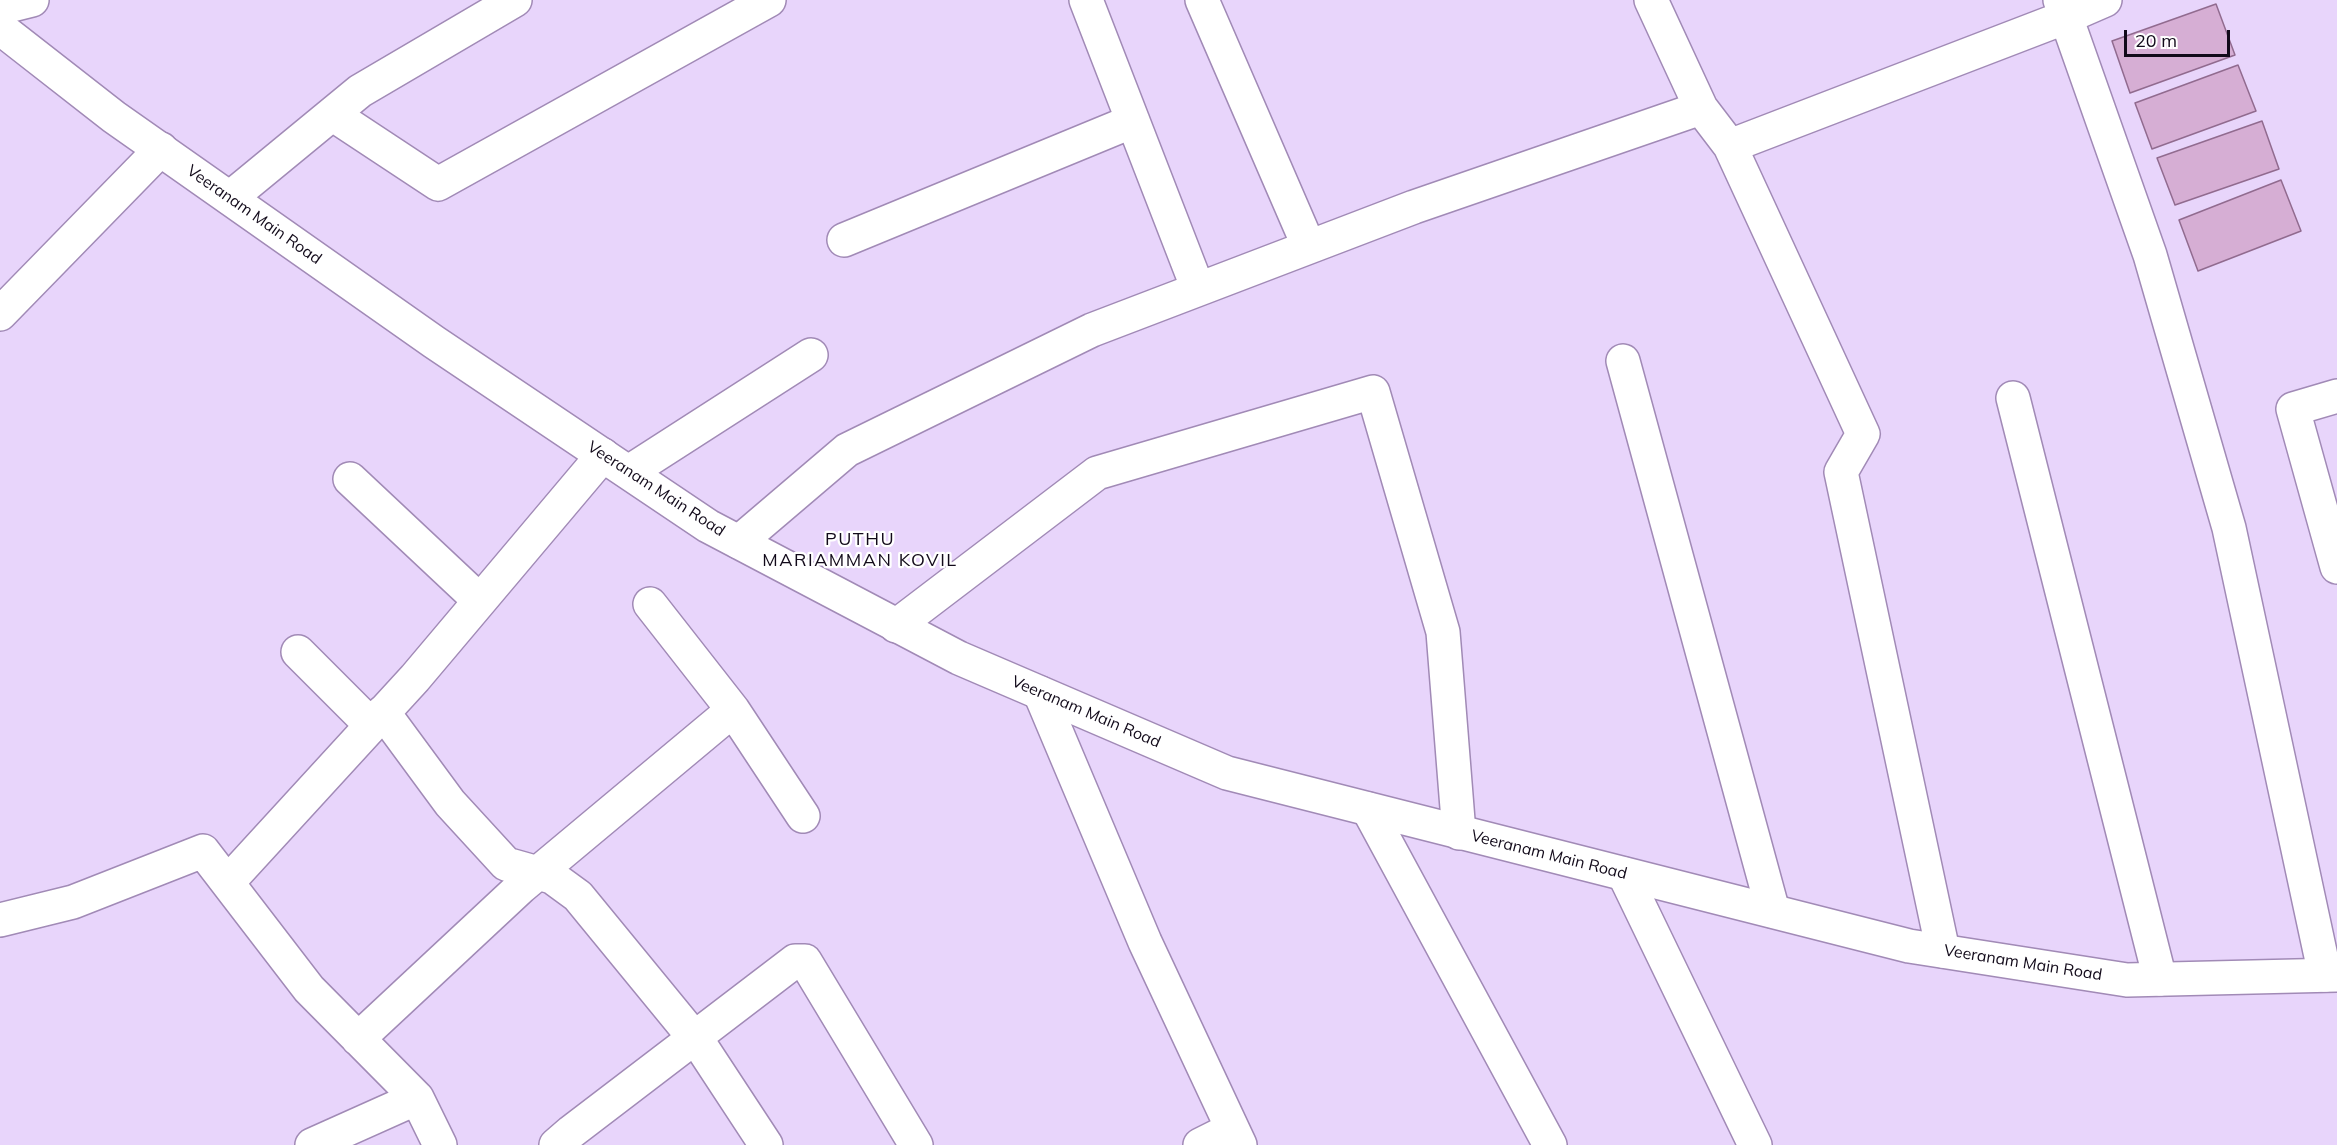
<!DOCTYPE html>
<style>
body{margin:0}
#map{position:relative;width:2337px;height:1145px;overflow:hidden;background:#e8d5fb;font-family:Mulish,sans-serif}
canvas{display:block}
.scale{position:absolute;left:2124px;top:30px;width:106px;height:27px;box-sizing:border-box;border:3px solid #120a1a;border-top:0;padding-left:8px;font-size:18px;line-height:21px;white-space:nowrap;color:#120a1a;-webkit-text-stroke:4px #fff;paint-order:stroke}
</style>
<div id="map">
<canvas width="2337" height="1145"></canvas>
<div class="scale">20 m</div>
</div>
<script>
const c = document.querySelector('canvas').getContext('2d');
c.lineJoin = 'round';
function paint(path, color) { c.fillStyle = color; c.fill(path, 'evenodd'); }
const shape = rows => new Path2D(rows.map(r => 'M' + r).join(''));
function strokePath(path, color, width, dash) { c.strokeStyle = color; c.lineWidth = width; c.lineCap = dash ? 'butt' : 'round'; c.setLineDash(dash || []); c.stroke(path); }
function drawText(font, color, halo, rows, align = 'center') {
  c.font = font + ' Mulish,sans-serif'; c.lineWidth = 4.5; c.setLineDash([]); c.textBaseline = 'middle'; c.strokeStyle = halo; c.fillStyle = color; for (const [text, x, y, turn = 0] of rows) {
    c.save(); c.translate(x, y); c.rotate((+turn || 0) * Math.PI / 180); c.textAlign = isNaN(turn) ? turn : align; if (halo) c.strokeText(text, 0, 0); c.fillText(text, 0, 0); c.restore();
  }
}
const building = shape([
 [2216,4,2235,55,2130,93,2112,41,2216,4],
 [2238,65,2256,111,2152,149,2135,103,2238,65],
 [2262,121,2279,169,2175,205,2157,158,2262,121],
 [2281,180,2301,231,2198,271,2179,220,2281,180]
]);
paint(building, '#d6aed4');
strokePath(building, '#916b8f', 1.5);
const minor = shape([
 [1086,0,1198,289],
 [1202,0,1309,247],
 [1651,0,1701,108],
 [2060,0,2150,255,2229,528,2325,975],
 [0,8,32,0],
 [332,114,438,184,769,0],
 [230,198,360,91,515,0],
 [844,240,1133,121],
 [0,314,161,149],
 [1623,361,1773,911],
 [2337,396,2293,409,2337,567],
 [2013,398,2160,979],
 [629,472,811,355],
 [350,479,480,601],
 [739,542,847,450,1092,330,1414,207,1701,108,1730,146],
 [650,604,733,710,803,816],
 [896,626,1097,473,1373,392,1443,632,1459,833],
 [298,652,371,725],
 [1040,693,1145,942,1240,1145],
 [383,712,450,803,506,864,552,877,578,896,701,1046,766,1145],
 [1368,809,1550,1145],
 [1624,874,1755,1145],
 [228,882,415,678,603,455],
 [0,920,73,902,203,851,309,989,417,1098,440,1145],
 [1943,951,1841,472,1863,434,1730,146,2066,17,2105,0],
 [358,1039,521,887,733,710],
 [312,1145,417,1098],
 [556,1145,571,1132,795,961,805,961,916,1145],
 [1200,1145,1232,1129]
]);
const major = shape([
 [0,28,114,117,434,342,708,526,959,658,1227,773,1909,946,2127,980,2337,975]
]);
strokePath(minor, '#a18ab6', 36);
strokePath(major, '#a18ab6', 36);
strokePath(minor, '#fff', 33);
strokePath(major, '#fff', 33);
drawText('16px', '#120a1a', '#fff', [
 ["Veeranam Main Road",254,215,35],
 ["Veeranam Main Road",656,489,33],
 ["Veeranam Main Road",1086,712,23],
 ["Veeranam Main Road",1549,855,14],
 ["Veeranam Main Road",2023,963,9]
]);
c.letterSpacing = '1.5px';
drawText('18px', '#120a1a', '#fff', [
 ["PUTHU",860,540],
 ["MARIAMMAN KOVIL",860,561]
]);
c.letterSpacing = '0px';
</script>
